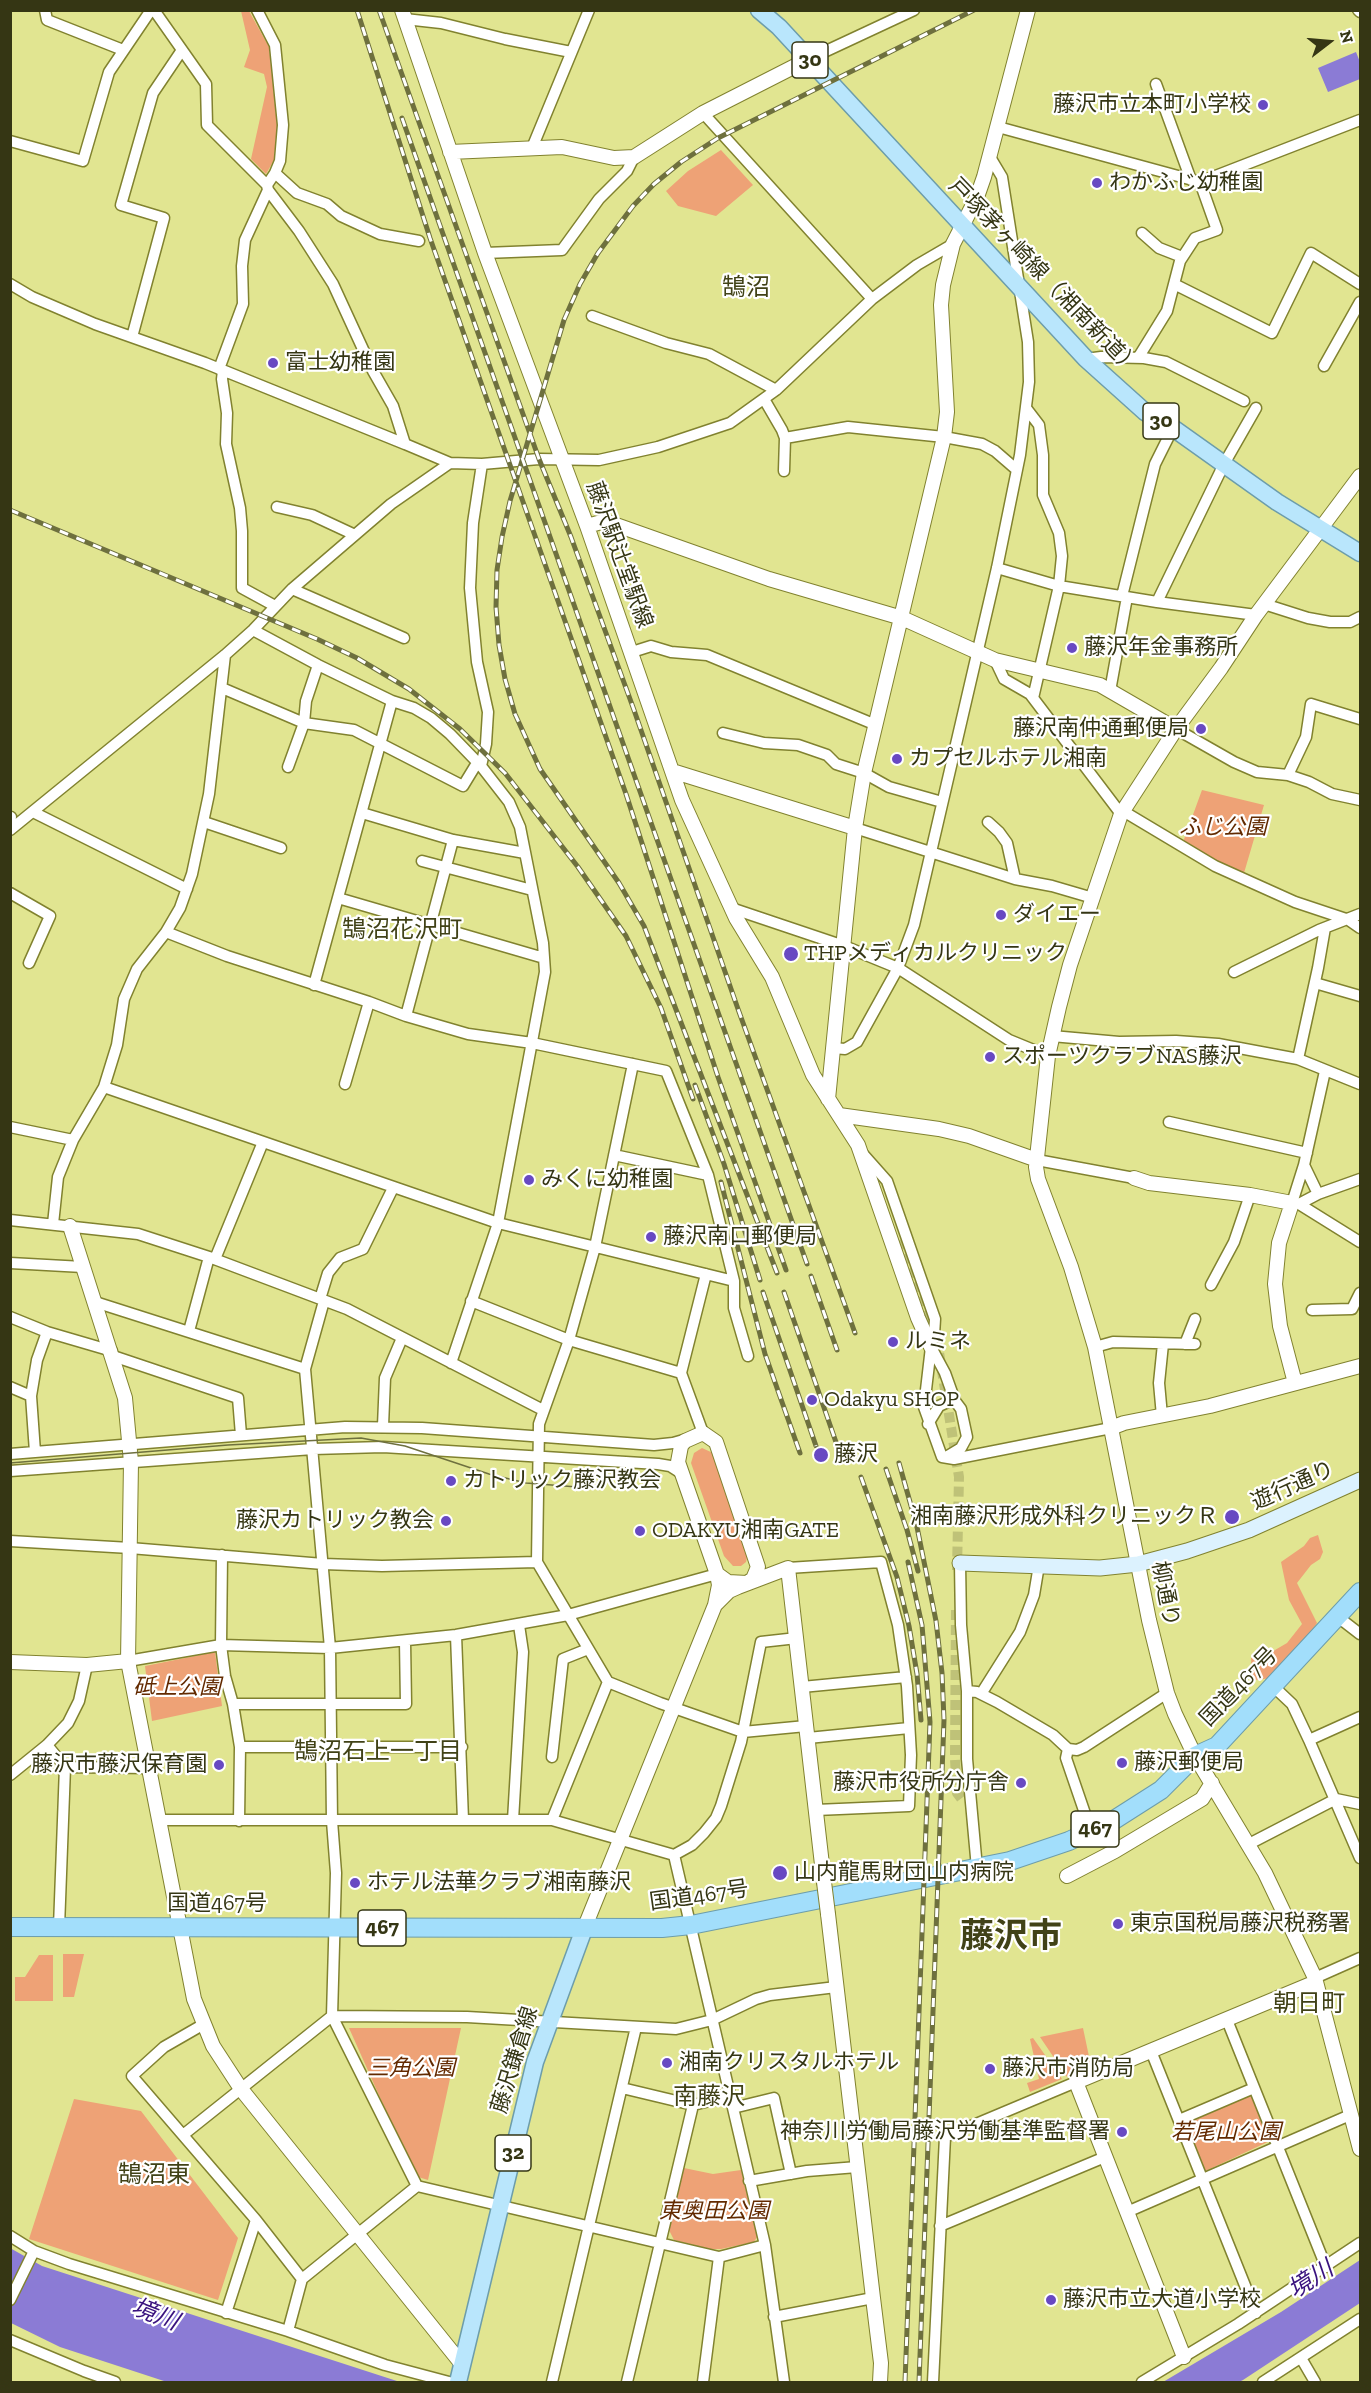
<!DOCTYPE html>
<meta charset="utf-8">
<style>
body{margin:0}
#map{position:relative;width:1371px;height:2393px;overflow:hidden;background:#e1e591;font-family:"Zilla Slab",serif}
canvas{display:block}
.frame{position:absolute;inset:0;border:12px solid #353614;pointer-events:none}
.north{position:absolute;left:1299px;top:12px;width:60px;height:60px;-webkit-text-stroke:4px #fff;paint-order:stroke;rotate:74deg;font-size:16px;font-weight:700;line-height:24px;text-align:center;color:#353614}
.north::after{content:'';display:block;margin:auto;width:21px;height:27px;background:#353614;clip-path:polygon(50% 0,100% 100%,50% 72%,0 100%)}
</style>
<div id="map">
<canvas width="1371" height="2393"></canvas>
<div class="frame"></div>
<div class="north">N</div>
</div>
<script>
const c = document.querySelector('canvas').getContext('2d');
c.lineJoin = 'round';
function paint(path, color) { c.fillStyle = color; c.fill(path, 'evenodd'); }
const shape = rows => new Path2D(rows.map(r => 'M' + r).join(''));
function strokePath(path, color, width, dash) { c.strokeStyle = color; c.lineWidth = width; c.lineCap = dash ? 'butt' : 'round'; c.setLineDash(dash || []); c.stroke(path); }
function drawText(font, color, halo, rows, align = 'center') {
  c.font = font + ' "Zilla Slab","Noto Sans JP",serif'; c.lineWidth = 4.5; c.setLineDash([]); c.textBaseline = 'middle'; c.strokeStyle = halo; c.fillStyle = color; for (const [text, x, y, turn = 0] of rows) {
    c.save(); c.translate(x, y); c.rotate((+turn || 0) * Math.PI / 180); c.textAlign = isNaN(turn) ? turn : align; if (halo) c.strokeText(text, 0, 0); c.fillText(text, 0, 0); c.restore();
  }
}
paint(shape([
 [241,11,249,11,269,47,277,125,274,160,266,174,251,159,267,87,264,74,244,67,250,50],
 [721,150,753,185,716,216,678,206,666,191,688,171],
 [1202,790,1264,805,1244,873,1216,862,1183,842],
 [702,1448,713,1453,748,1553,746,1562,741,1566,733,1566,724,1556,691,1463,694,1453],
 [1318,1535,1323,1552,1320,1559,1311,1565,1297,1583,1317,1623,1306,1639,1272,1678,1255,1680,1252,1676,1251,1658,1263,1657,1287,1643,1302,1624,1289,1600,1281,1562,1304,1546,1310,1538],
 [215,1652,222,1706,152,1721,145,1666],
 [63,1954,84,1954,74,1997,63,1997],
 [39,1955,53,1955,53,2001,15,2001,15,1977,25,1977],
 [349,2028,461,2028,428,2180,415,2176],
 [1083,2028,1091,2066,1067,2077,1040,2037],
 [1033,2038,1062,2079,1030,2092,1027,2083,1039,2079,1030,2039],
 [1252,2093,1272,2140,1199,2174,1179,2124],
 [74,2099,141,2111,238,2238,218,2300,29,2239],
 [684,2168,713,2174,741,2170,757,2237,754,2242,721,2249,710,2249,674,2240,669,2230]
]), '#eea276');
paint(shape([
 [1356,52,1360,62,1360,79,1328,92,1318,68],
 [10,2248,42,2266,400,2382,167,2382,60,2347,11,2323],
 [1360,2260,1360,2303,1243,2380,1239,2382,1163,2382,1281,2312]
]), '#8b7bd5');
strokePath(shape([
 [900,1240,938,1346,959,1477,957,1570],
 [956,1610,955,1759,957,1793,963,1801]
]), '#bfc278', 10, [10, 5]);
const minor = shape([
 [45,10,47,20,123,50],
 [154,10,206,84,207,125,267,185,268,190,299,231,333,284,373,371,393,406,405,444,450,463,482,464,539,459,599,460,658,447,730,423,776,390,872,299,917,265,953,244],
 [257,10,275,45,283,125,280,161,275,173,267,185],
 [1358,10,1360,12],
 [405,19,441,23,505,39,571,52],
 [809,59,914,10],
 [1156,84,1191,180],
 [703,113,872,299],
 [998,127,1200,182,1360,120],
 [10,141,83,161,109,72,151,10],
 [532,148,589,10],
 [275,173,297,193,327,204,341,216,380,234,419,241],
 [1142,233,1159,248,1182,257],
 [485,253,562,250,599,199,627,171,634,157],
 [10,284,32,297,95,324,205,363,405,444],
 [1174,284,1272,333,1311,253,1360,284],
 [592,316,666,343,709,354,776,390],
 [132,337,164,218,121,205,153,93,182,50],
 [1138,358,1167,311,1180,261,1195,238,1217,230,1200,182],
 [1086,359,1101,357,1144,358,1166,362,1244,401],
 [1324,366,1360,302],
 [219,369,243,304,242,266,245,240,268,190],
 [223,371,222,379,227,413,226,444,240,508,242,531,242,588,275,606],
 [764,399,782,430,785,438,784,471],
 [1026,408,1039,425,1043,455,1043,495,1059,533,1062,556,1059,586,1033,698],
 [785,438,848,427,944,437,982,444,995,451,1017,470],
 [277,507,312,515,355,535],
 [997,568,1059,586,1157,602,1256,615],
 [292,589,404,638],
 [1122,596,1155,464,1173,428],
 [1157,602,1224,464,1256,408],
 [1264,604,1308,618,1330,622,1350,622,1360,617],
 [253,630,318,665,392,701,414,708,431,718,450,734,481,766,509,802,520,827,543,943,545,972,498,1223,451,1363],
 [632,652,651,646,671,652,707,655,876,725],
 [995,660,1004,679,1030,694,1121,814],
 [222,688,304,723,354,730,463,786,477,763],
 [1110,691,1127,597],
 [1176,729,1234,762,1257,772,1288,775,1309,782,1332,794,1360,800],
 [723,733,764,743,798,745,827,755,836,764,864,773,889,787,942,802],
 [481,766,486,744,488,712,477,662,470,588,473,523,482,464],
 [288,767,304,723,306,701,318,665],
 [1288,775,1306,737,1311,704,1360,719],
 [1123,811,1215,866,1295,902,1346,919],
 [33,812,187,889],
 [362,813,453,840,525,853],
 [10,817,11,817],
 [204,822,281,848],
 [988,822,999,832,1007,843,1015,879],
 [855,828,1015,879,1052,886,1093,898],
 [10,830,225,655,253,630,292,589,391,504,450,463],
 [422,861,532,890],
 [10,893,50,916,29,963],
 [338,898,544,958],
 [731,908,844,946,898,968,1009,1040,1048,1056],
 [1347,919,1360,928],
 [166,932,227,956,369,1002,406,1016,468,1034,532,1043,666,1071,708,1175,734,1281,734,1308,748,1356],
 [1234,972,1319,930,1360,914],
 [1315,983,1360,996],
 [314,985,392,701],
 [406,1016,453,840],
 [1052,1036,1119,1042,1176,1041,1218,1044,1298,1059,1360,1084],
 [833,1048,845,1049,857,1042,898,968,914,925,997,568,1020,455,1029,382,1028,342,1002,177,990,157],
 [1298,1059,1318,968,1325,928],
 [633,1064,595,1247,569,1340,539,1424,537,1562,608,1682,660,1703,743,1732,806,1726],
 [1325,1071,1304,1165,1292,1203,1299,1204,1318,1194,1360,1179],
 [345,1084,369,1002],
 [104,1087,498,1223,734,1281],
 [1169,1122,1307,1153],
 [10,1127,73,1140],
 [863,1154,887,1181,935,1319,934,1335,930,1344],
 [614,1155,708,1175],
 [1037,1160,1134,1178],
 [1304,1165,1318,1194],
 [1299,1204,1360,1242],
 [10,1220,138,1234,209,1257,347,1309,543,1410],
 [53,1224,58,1177,73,1140,104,1087,117,1045,124,999,137,969,166,932,180,908,192,874,209,794,225,655],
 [215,1259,263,1142],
 [10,1263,83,1267],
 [1211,1285,1234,1242,1250,1195],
 [320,1299,328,1273,340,1258,363,1249,393,1188],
 [324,1301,305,1369,330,1648,332,1821,336,1873,332,2016,417,2186],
 [471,1301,569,1340,681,1373],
 [95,1302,305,1369],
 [1312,1310,1352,1309,1360,1293],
 [10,1317,47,1332,112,1351],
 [189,1331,209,1257],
 [1185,1344,1195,1319],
 [931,1347,924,1407,942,1457,954,1459,1111,1428],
 [931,1347,945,1373,955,1401,961,1409,967,1437,961,1448,946,1457],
 [1095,1347,1113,1342,1195,1344],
 [113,1356,238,1398,241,1435],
 [10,1387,31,1396],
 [1162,1416,1159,1383,1163,1344],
 [928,1424,939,1406,950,1401,955,1401],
 [383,1426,385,1378,402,1338],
 [703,1433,681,1373,706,1274],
 [35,1452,31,1396,37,1360,47,1332],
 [10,1454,345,1427,422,1428,654,1445,673,1443,687,1439],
 [10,1471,313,1449,383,1447,658,1464,670,1466,681,1473],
 [10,1541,130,1548,323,1564,382,1566,537,1562],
 [222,1555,221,1645,225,1676,233,1704,240,1747,239,1821],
 [960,1563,961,1625,967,1691,967,1759,977,1868],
 [788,1568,881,1562,898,1625,907,1686,911,1755,909,1806,816,1810],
 [1338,1617,1360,1634],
 [456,1635,463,1820],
 [128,1661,221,1645,330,1648,456,1635,568,1615,717,1574],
 [802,1687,906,1677],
 [1274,1687,1292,1704,1309,1740,1360,1858],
 [967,1691,977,1692,997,1702,1053,1735,1068,1749,1077,1750,1084,1747,1167,1693],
 [981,1694,1020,1632,1034,1595,1039,1565],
 [233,1704,406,1704,405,1641],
 [808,1738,909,1728],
 [1309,1740,1360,1717],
 [47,1745,65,1767,59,1927],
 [240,1747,462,1747],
 [1068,1749,1066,1758,1091,1831],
 [552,1757,563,1659,588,1649],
 [65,1767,148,1768],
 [10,1775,47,1745,68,1723,79,1701,87,1665],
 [159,1820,552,1820,674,1855,692,1845,704,1833,716,1818,721,1806,741,1742,761,1642,797,1638],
 [513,1820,523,1652,519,1625],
 [552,1820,608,1682],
 [1249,1844,1336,1799,1360,1804],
 [674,1855,765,2245,784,2382],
 [1315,1978,1360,1958],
 [1227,2020,1326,2267],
 [204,2024,164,2047,132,2076,256,2220,302,2279],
 [1151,2051,1256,2313],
 [622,2088,693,2105,730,2096],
 [733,2108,774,2098,791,2174],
 [1179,2120,1254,2088],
 [183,2135,332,2016,467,2017,676,2029,712,2020,756,1999,770,1995,836,1987],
 [749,2181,807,2171,857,2167],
 [1127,2212,1350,2115],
 [940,2226,1105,2157],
 [10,2236,34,2251,69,2264,288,2331,385,2365,449,2382],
 [10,2300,34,2251],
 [226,2313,256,2220],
 [774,2317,873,2298],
 [288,2331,302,2279,417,2186,719,2257,765,2245],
 [10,2340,84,2371,115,2382],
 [1301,2358,1315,2382],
 [552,2382,636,2027],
 [627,2382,693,2105],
 [703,2382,719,2257],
 [933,2382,945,2137,1076,2082],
 [1142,2382,1238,2324,1360,2243],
 [1263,2382,1360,2319]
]);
const tertiary = shape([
 [402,10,485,253,587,526,682,800,736,918,772,977,813,1075,858,1145,918,1318,931,1347],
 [450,152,562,147,614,158,634,157,703,113,809,59],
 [1360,476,1256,615,1221,668,1176,729,1121,814,1070,965,1059,1007,1048,1056,1036,1167,1038,1179,1071,1267,1095,1347,1149,1620,1167,1693,1175,1714,1195,1756,1265,1873,1315,1978,1360,2149],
 [587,526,605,521,769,579,902,618,995,660,1100,685,1176,729],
 [672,771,855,828],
 [828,1099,855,828,864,773,944,437,947,412,941,305,943,285,953,244,977,197,984,177,1028,10],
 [839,1115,939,1129,969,1136,1037,1160],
 [1134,1178,1149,1183,1250,1195,1292,1203,1279,1243,1275,1284,1280,1326,1295,1383],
 [70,1226,125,1398,131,1462,128,1661,194,1999,213,2046,241,2089,461,2363],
 [1111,1428,1124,1423,1210,1406,1360,1366],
 [715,1605,729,1591,738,1587,788,1568,824,1882],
 [10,1662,87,1665,128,1661],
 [1067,1876,1115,1851,1202,1799,1212,1783],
 [828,1914,873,2298,881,2363,880,2382],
 [584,1929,715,1605,719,1585,717,1574,678,1462,681,1446,685,1441,703,1433,716,1442,758,1567,753,1579,747,1583,728,1582,717,1574],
 [1184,2357,1076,2082,1316,1982]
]);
const secondary = shape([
 [960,1563,1100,1568,1138,1564,1187,1551,1249,1530,1360,1480]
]);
const primary = shape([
 [759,10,779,27,1086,359,1145,412,1173,428,1277,502,1360,553],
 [458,2382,535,2062,584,1929]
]);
const trunk = shape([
 [10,1927,662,1928,691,1925,1010,1861,1069,1841,1114,1820,1161,1790,1195,1756,1217,1746,1360,1592]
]);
strokePath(minor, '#81822f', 13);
strokePath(tertiary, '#81822f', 16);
strokePath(secondary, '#81822f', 17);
strokePath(primary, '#6d9daa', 19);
strokePath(trunk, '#6d9daa', 20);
strokePath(minor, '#fff', 10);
strokePath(tertiary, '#fff', 14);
strokePath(secondary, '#dcf2fe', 15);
strokePath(primary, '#b9e6fc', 16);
strokePath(trunk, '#a2defb', 18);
strokePath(shape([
 [10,1463,228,1445,361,1438,405,1446,489,1474,526,1483,590,1488]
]), '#6e703e', 1.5);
const rail = shape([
 [357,10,430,238,626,794,718,1077,786,1270],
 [379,10,539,459,571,537,634,710,738,1009,855,1333],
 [402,118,807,1264],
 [10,510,317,639,357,658,409,689,460,729,505,773,578,867,626,936,661,1008,693,1099],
 [695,1085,724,1164,760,1280],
 [721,1182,765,1354,800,1453],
 [777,1273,644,926,619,883,540,769,515,714,505,679,499,645,496,607,497,570,502,537,510,501,564,320,580,284,598,253,633,206,654,184,681,162,718,138,974,10],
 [811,1276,837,1350],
 [763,1292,816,1446],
 [784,1292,838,1448],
 [899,1463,917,1527,936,1621,942,1673,944,1720,919,2382],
 [886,1469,907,1530,918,1571],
 [861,1477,897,1577,909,1626,917,1674,921,1720],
 [905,2382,930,1722,922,1625,908,1562]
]);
strokePath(rail, '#6e703e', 5);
strokePath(rail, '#fff', 3, [9]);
const tertiaryBridge = shape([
 [824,1882,828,1914]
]);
strokePath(tertiaryBridge, '#81822f', 16, []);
strokePath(tertiaryBridge, '#fff', 14);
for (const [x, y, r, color] of [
 [1263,105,6,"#6849c2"],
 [1097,183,6,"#6849c2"],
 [273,363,6,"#6849c2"],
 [1072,648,6,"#6849c2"],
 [1201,729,6,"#6849c2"],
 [897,759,6,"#6849c2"],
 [1001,915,6,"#6849c2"],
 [791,954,8,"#6849c2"],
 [990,1057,6,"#6849c2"],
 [529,1180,6,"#6849c2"],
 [651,1237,6,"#6849c2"],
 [893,1342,6,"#6849c2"],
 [812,1400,6,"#6849c2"],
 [821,1455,8,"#6849c2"],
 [451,1481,6,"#6849c2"],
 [1232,1517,8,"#6849c2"],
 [446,1521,6,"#6849c2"],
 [640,1531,6,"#6849c2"],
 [1122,1763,6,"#6849c2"],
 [219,1765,6,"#6849c2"],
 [1021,1783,6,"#6849c2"],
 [780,1873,8,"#6849c2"],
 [355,1883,6,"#6849c2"],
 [1118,1924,6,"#6849c2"],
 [667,2063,6,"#6849c2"],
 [990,2069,6,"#6849c2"],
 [1122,2132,6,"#6849c2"],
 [1051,2300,6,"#6849c2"]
]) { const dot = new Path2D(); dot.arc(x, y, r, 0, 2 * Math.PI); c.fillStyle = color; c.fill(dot); strokePath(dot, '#fff', 2); }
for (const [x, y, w] of [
 [810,60,36],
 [1161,421,36],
 [1095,1829,48],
 [382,1928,48],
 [513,2153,36]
]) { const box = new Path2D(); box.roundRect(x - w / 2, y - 18, w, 36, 4.5); c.fillStyle = '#fff'; c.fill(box); strokePath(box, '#353614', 1.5); }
drawText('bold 21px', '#353614', null, [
 ["30",810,60],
 ["30",1161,421],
 ["467",1095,1829],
 ["467",382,1928],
 ["32",513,2153]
]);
drawText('22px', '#353614', '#fff', [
 ["藤沢市立本町小学校",1251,105,"right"],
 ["わかふじ幼稚園",1109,183],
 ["富士幼稚園",285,363],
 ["藤沢年金事務所",1084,648],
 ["藤沢南仲通郵便局",1189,729,"right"],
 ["カプセルホテル湘南",909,759],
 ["ダイエー",1013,915],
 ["THPメディカルクリニック",804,954],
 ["スポーツクラブNAS藤沢",1002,1057],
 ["みくに幼稚園",541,1180],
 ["藤沢南口郵便局",663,1237],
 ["ルミネ",905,1342],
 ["Odakyu SHOP",824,1400],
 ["藤沢",834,1455],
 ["カトリック藤沢教会",463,1481],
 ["湘南藤沢形成外科クリニックＲ",1218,1517,"right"],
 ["藤沢カトリック教会",434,1521,"right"],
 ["ODAKYU湘南GATE",652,1531],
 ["藤沢郵便局",1134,1763],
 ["藤沢市藤沢保育園",207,1765,"right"],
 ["藤沢市役所分庁舎",1009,1783,"right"],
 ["山内龍馬財団山内病院",794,1873],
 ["ホテル法華クラブ湘南藤沢",367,1883],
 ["東京国税局藤沢税務署",1130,1924],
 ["湘南クリスタルホテル",679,2063],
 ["藤沢市消防局",1002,2069],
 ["神奈川労働局藤沢労働基準監督署",1110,2132,"right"],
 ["藤沢市立大道小学校",1063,2300]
], 'left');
drawText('22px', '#353614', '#fff', [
 ["戸塚茅ヶ崎線（湘南新道）",1044,277,46],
 ["藤沢駅辻堂駅線",619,555,70],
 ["遊行通り",1293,1486,-24],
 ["柳通り",1165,1594,79],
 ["国道467号",1239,1687,-46],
 ["国道467号",699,1896,-8],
 ["国道467号",217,1904],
 ["藤沢鎌倉線",515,2060,-73]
]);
drawText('italic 22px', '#632a00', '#fff', [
 ["ふじ公園",1223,828],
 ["砥上公園",177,1688],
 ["三角公園",411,2069],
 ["若尾山公園",1226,2133],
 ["東奥田公園",714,2212]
]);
drawText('24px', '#414217', '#fff', [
 ["鵠沼",746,288],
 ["鵠沼花沢町",402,930],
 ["鵠沼石上一丁目",378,1752],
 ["朝日町",1309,2004],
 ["南藤沢",709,2097],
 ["鵠沼東",154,2175]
]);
drawText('italic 24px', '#39127e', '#fff', [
 ["境川",1311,2280,-33],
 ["境川",155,2315,21]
]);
drawText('bold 34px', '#414217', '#fff', [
 ["藤沢市",1011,1937]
]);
</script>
